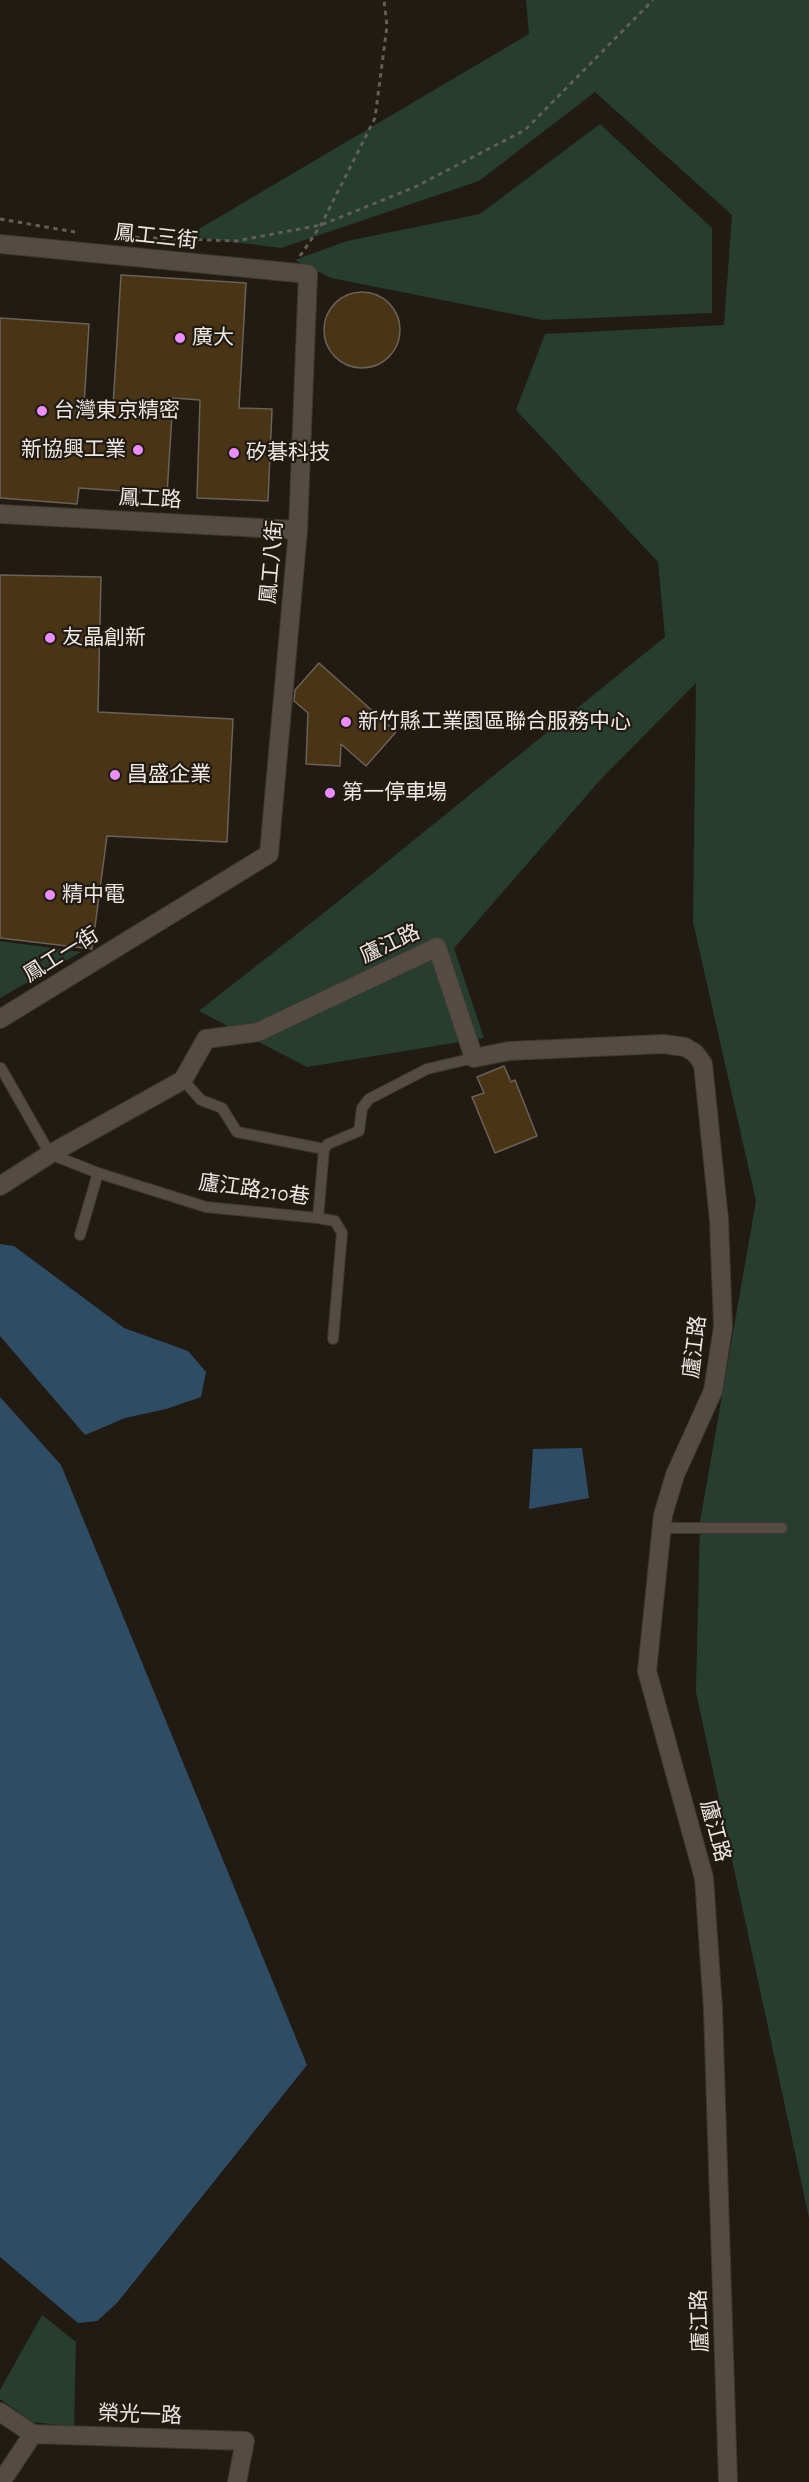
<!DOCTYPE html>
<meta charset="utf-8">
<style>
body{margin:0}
canvas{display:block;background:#221b13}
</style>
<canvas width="809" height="2482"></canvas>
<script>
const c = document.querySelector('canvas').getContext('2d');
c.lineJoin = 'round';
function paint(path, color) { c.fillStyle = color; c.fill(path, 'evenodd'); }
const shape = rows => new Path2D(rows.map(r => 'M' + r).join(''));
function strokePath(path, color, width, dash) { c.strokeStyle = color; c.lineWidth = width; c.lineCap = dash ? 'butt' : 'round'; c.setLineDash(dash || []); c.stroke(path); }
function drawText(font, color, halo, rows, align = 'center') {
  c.font = font + ' "Alegreya Sans","Noto Sans TC",sans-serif'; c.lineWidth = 4.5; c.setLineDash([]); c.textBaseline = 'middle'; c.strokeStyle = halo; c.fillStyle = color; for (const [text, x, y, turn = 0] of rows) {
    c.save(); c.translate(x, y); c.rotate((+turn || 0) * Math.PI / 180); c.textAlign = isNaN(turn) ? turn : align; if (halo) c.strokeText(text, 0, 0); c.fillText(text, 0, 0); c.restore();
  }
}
paint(shape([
 [526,0,809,0,809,2218,696,1692,700,1522,756,1201,693,922,696,683,601,779,454,948,484,1038,307,1067,199,1011,330,908,665,637,658,562,516,410,545,334,724,325,732,215,595,92,479,181,281,248,187,236,529,34],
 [600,124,712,228,712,313,543,320,331,278,295,260,347,241,480,214],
 [0,941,81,952,0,998],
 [42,2315,76,2342,74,2427,33,2422,0,2399,0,2390]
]), '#263d30');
paint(shape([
 [0,1244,14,1246,124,1328,188,1351,206,1372,201,1397,166,1409,125,1418,85,1435,0,1336],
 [0,1397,61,1465,307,2065,117,2303,97,2321,78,2323,0,2257],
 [582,1448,589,1498,529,1509,533,1449]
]), '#2f4c65');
const building = shape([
 [121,275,246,283,239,408,272,409,268,501,197,498,200,400,173,398,167,494,79,488,77,504,0,498,0,318,89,324,84,405,113,407,121,275],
 '324 330a38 38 0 1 1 76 0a38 38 0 1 1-76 0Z',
 [0,575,101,577,98,712,233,719,227,842,107,836,92,949,0,938,0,575],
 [319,663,396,732,366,766,341,744,340,766,306,764,308,713,294,701,295,690,319,663],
 [504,1066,511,1082,515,1080,537,1136,495,1153,472,1097,484,1093,477,1077,504,1066]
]);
paint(building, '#4a3416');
strokePath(building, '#6a6258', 1.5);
const lane = shape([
 [1,1068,50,1154,98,1173,206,1207,318,1218,324,1149],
 [183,1080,201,1100,222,1108,237,1132,324,1149,328,1144,359,1131,362,1108,369,1099,427,1069,474,1058],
 [318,1218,335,1221,342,1233,333,1339],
 [80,1235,98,1173],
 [662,1528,782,1528]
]);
const street = shape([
 [0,244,308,274,298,530,269,854,0,1019],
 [0,514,298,530],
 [0,1186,50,1154,183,1080,206,1039,258,1032,437,947,474,1058,509,1051,663,1044,685,1047,695,1053,703,1064,719,1220,723,1327,713,1391,675,1475,663,1515,647,1671,704,1878,713,2009,728,2482],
 [0,2412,33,2434,245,2441,237,2482],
 [1,2482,33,2434]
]);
strokePath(lane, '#3d3833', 12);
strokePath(street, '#3d3833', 20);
strokePath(shape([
 [0,219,75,232],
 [126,237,236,241,321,225,415,187,525,130,653,0],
 [300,256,321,225,375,118,387,26,384,0]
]), '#635d56', 3, [4.5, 4.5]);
strokePath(lane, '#544b42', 10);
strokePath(street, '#544b42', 18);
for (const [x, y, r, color] of [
 [180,338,6,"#eb8dfc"],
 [42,411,6,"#eb8dfc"],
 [138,450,6,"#eb8dfc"],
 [234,453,6,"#eb8dfc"],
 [50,638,6,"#eb8dfc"],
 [346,722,6,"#eb8dfc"],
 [115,775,6,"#eb8dfc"],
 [330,793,6,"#eb8dfc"],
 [50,895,6,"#eb8dfc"]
]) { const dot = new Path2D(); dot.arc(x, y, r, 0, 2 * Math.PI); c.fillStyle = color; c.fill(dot); strokePath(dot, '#221b13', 2); }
drawText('21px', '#ede8e2', '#221b13', [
 ["鳳工三街",156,237,6],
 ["鳳工路",150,499,3],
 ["鳳工八街",272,562,-85],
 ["廬江路",390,944,-25],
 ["鳳工一街",61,955,-32],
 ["廬江路210巷",254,1190,8],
 ["廬江路",695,1347,-83],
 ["廬江路",715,1831,75],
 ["廬江路",700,2321,-92],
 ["榮光一路",140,2415,2]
]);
drawText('21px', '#ede8e2', '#221b13', [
 ["廣大",192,338],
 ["台灣東京精密",54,411],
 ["新協興工業",126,450,"right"],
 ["矽碁科技",246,453],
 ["友晶創新",62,638],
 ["新竹縣工業園區聯合服務中心",358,722],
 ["昌盛企業",127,775],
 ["第一停車場",342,793],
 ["精中電",62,895]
], 'left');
</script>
